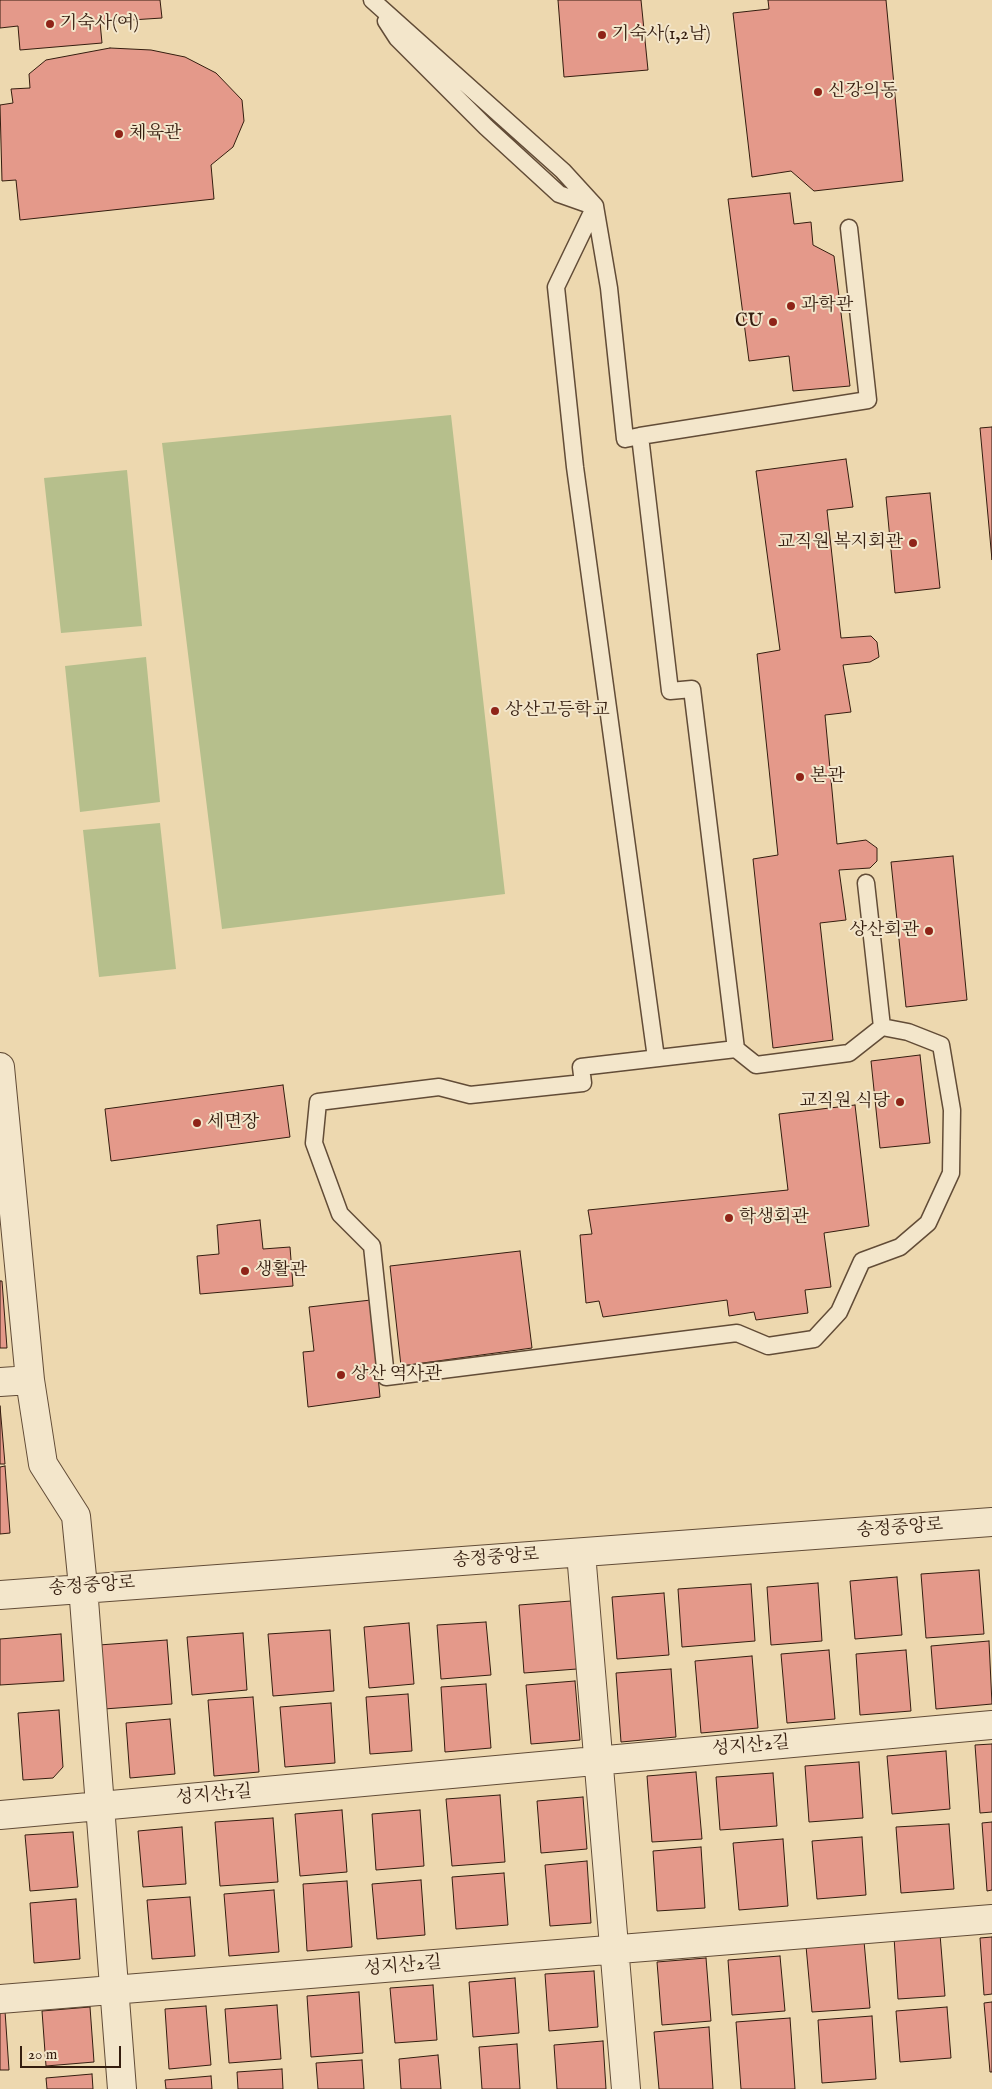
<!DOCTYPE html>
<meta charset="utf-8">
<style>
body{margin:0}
#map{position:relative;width:992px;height:2089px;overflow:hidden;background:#edd8af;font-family:"IM FELL English",serif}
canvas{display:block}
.scale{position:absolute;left:20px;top:2046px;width:101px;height:22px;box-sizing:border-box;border:2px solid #341d0f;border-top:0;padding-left:6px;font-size:15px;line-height:18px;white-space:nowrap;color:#341d0f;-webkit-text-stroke:4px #f3e6cb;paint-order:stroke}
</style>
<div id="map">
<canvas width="992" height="2089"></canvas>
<div class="scale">20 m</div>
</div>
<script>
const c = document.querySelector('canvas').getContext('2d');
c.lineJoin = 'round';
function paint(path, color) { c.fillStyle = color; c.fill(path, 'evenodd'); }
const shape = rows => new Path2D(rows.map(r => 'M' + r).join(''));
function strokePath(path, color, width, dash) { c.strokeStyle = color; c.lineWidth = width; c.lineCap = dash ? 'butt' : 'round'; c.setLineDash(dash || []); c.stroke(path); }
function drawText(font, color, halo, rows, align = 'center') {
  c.font = font + ' "IM FELL English","Noto Serif KR",serif'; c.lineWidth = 4; c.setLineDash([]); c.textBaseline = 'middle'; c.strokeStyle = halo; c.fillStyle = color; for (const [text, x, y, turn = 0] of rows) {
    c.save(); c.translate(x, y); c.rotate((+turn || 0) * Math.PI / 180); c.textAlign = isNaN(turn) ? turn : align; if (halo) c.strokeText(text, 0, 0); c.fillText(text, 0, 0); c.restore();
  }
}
paint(shape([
 [451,415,505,894,222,929,162,443],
 [127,470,142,626,61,633,44,478],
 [146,657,160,802,80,812,65,666],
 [160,823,176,969,99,977,83,830]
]), '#b6bf8c');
const building = shape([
 [0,0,160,0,162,18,100,22,102,43,20,50,18,26,0,28,0,0],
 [558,0,641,0,648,70,564,77,558,0],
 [768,0,886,0,903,181,814,191,791,171,752,177,733,13,769,9,768,0],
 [110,48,151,50,185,57,216,73,242,100,244,121,233,147,211,165,214,199,20,220,16,180,2,181,0,105,13,103,11,89,30,88,29,74,46,60,110,48],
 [790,193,794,224,811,222,813,245,834,256,850,386,793,391,789,356,749,361,728,199,790,193],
 [992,427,992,560,980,428,992,427],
 [846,459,853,507,827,510,841,638,871,636,877,642,879,657,870,662,843,665,851,712,825,715,837,844,866,840,877,848,877,861,870,868,839,870,846,920,820,923,833,1040,773,1048,753,859,778,855,757,654,780,650,756,471,846,459],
 [930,493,940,588,895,593,886,497,930,493],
 [953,856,967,1000,906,1007,891,862,953,856],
 [920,1055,930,1143,880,1148,871,1061,920,1055],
 [283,1085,290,1137,111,1161,105,1109,283,1085],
 [855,1105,869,1226,824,1233,831,1287,805,1290,808,1313,756,1320,754,1312,729,1316,727,1300,603,1317,599,1301,586,1303,580,1235,592,1234,588,1210,788,1190,779,1114,855,1105],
 [260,1220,263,1249,290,1247,293,1286,200,1294,197,1256,219,1254,217,1225,260,1220],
 [520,1251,532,1348,401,1366,390,1266,520,1251],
 [0,1281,2,1281,7,1348,0,1348,0,1281],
 [371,1300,380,1397,308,1407,303,1352,314,1351,309,1307,371,1300],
 [0,1406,5,1464,0,1464,0,1406],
 [5,1466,10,1533,0,1534,0,1467,5,1466],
 [979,1570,984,1634,926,1638,921,1574,979,1570],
 [897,1577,902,1635,855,1639,850,1581,897,1577],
 [818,1583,822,1641,771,1645,767,1587,818,1583],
 [751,1584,755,1641,682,1647,678,1589,751,1584],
 [664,1593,669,1655,617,1659,612,1597,664,1593],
 [571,1601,577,1669,524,1673,519,1605,571,1601],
 [486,1622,491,1675,441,1679,437,1625,486,1622],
 [409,1623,414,1684,369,1688,364,1627,409,1623],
 [330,1630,334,1691,273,1696,268,1634,330,1630],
 [243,1633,247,1690,192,1695,187,1637,243,1633],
 [61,1634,64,1681,0,1685,0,1639,61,1634],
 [167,1640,172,1704,104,1709,99,1645,167,1640],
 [989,1641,992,1704,936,1709,931,1646,989,1641],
 [829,1650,835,1719,787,1723,781,1654,829,1650],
 [906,1650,911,1711,860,1715,856,1654,906,1650],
 [752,1656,758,1728,701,1733,695,1661,752,1656],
 [671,1669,676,1737,621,1742,616,1673,671,1669],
 [575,1681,580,1740,531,1744,526,1685,575,1681],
 [486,1684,491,1748,445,1752,441,1687,486,1684],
 [408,1694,412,1751,370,1754,366,1697,408,1694],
 [253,1697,259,1772,214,1776,208,1700,253,1697],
 [331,1703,335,1763,285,1767,280,1707,331,1703],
 [59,1710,63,1767,53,1778,23,1780,18,1713,59,1710],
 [170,1719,175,1774,130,1778,126,1723,170,1719],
 [992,1744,992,1812,980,1813,975,1745,992,1744],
 [946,1751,950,1809,892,1814,887,1756,946,1751],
 [859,1762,863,1818,809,1822,805,1766,859,1762],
 [696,1772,702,1839,652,1842,647,1776,696,1772],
 [773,1773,777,1826,720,1830,716,1777,773,1773],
 [500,1795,505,1862,452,1866,446,1799,500,1795],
 [583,1797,587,1849,541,1853,537,1801,583,1797],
 [342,1810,347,1872,300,1876,295,1814,342,1810],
 [420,1810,424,1866,376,1870,372,1814,420,1810],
 [273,1818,278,1882,220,1886,215,1822,273,1818],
 [992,1822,992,1890,987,1891,982,1823,992,1822],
 [949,1824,954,1889,901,1893,896,1827,949,1824],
 [182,1827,186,1884,143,1887,138,1831,182,1827],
 [73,1832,78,1887,30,1891,25,1835,73,1832],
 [862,1837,866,1895,817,1899,812,1841,862,1837],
 [783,1839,788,1906,739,1910,733,1843,783,1839],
 [701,1847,705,1908,657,1911,653,1851,701,1847],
 [587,1861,591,1923,550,1926,545,1865,587,1861],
 [504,1873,508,1925,456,1929,452,1877,504,1873],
 [421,1880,425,1935,377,1939,372,1884,421,1880],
 [347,1881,352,1947,307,1951,303,1884,347,1881],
 [274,1890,279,1952,229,1956,224,1894,274,1890],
 [190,1897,195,1956,152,1959,147,1900,190,1897],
 [76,1899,80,1959,34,1963,30,1903,76,1899],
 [940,1934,945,1996,898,1999,894,1937,940,1934],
 [992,1937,992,1994,984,1995,980,1938,992,1937],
 [864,1941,870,2008,812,2012,806,1946,864,1941],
 [780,1956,785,2011,732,2015,728,1960,780,1956],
 [706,1958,711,2021,662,2025,657,1962,706,1958],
 [594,1971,598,2027,549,2031,545,1974,594,1971],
 [515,1978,519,2033,473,2037,469,1982,515,1978],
 [433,1985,437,2040,395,2043,390,1988,433,1985],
 [359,1992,363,2053,311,2057,307,1996,359,1992],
 [992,2002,992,2072,990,2072,984,2003,992,2002],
 [277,2005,281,2059,229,2063,225,2009,277,2005],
 [206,2006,211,2065,169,2069,165,2009,206,2006],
 [90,2007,94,2062,46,2066,42,2011,90,2007],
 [947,2007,951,2058,900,2062,896,2011,947,2007],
 [0,2011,5,2011,9,2070,0,2070,0,2011],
 [872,2016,876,2079,822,2083,818,2020,872,2016],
 [790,2018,795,2089,741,2089,736,2022,790,2018],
 [709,2027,713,2089,659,2089,654,2032,709,2027],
 [603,2041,606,2089,557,2089,554,2045,603,2041],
 [517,2044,520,2089,482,2089,479,2047,517,2044],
 [438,2055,441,2089,401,2089,399,2059,438,2055],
 [362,2060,364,2089,318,2089,316,2063,362,2060],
 [282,2069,283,2089,238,2089,237,2072,282,2069],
 [92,2074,93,2089,47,2089,46,2078,92,2074],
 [211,2076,212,2089,166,2089,165,2080,211,2076]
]);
paint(building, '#e4998a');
strokePath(building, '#341d0f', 1);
const lane = shape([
 [372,0,563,171,595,206,609,288,625,439,640,436,670,691,692,689,736,1049,581,1067,583,1083,470,1095,439,1087,318,1102,314,1143,340,1214,372,1246,386,1377,737,1333,768,1346,814,1339,839,1312,862,1261,900,1247,928,1223,951,1173,952,1110,941,1045,908,1032,882,1027,866,883],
 [386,21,397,38,486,127,559,194,593,206],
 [595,206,556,287,575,467,656,1058],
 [640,436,868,400,849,228],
 [736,1049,756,1065,849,1053,882,1027]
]);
const street = shape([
 [0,1067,30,1380,43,1464,76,1516,83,1587,122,2089],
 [0,1382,30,1380],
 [581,1553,626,2089],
 [0,1595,992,1522],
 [0,1815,992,1725],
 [0,1999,992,1919]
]);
strokePath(lane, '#624c37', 19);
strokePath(street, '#624c37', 30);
strokePath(lane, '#f3e6cb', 16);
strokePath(street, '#f3e6cb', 28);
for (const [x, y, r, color] of [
 [50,24,5,"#8f2418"],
 [602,35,5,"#8f2418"],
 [818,92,5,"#8f2418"],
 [119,134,5,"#8f2418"],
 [791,306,5,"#8f2418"],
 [773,322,5,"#8f2418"],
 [913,543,5,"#8f2418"],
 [495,711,5,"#8f2418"],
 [800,777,5,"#8f2418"],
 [929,931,5,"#8f2418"],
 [900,1102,5,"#8f2418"],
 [197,1123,5,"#8f2418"],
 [729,1218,5,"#8f2418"],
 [245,1271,5,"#8f2418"],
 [341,1375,5,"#8f2418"]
]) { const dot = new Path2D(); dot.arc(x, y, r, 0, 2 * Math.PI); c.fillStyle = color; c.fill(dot); strokePath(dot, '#f3e6cb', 2); }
drawText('18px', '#341d0f', '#f3e6cb', [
 ["기숙사(여)",60,24],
 ["기숙사(1,2남)",612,35],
 ["신강의동",828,92],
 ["체육관",129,134],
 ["과학관",801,306],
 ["CU",763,322,"right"],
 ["교직원 복지회관",903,543,"right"],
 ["상산고등학교",505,711],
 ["본관",810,777],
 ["상산회관",919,931,"right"],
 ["교직원 식당",890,1102,"right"],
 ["세면장",207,1123],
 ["학생회관",739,1218],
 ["생활관",255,1271],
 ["상산 역사관",351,1375]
], 'left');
drawText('18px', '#341d0f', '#f3e6cb', [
 ["송정중앙로",900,1529,-4],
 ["송정중앙로",496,1559,-4],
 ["송정중앙로",92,1587,-4],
 ["성지산2길",751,1747,-5],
 ["성지산1길",214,1796,-5],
 ["성지산2길",403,1967,-5]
]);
</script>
